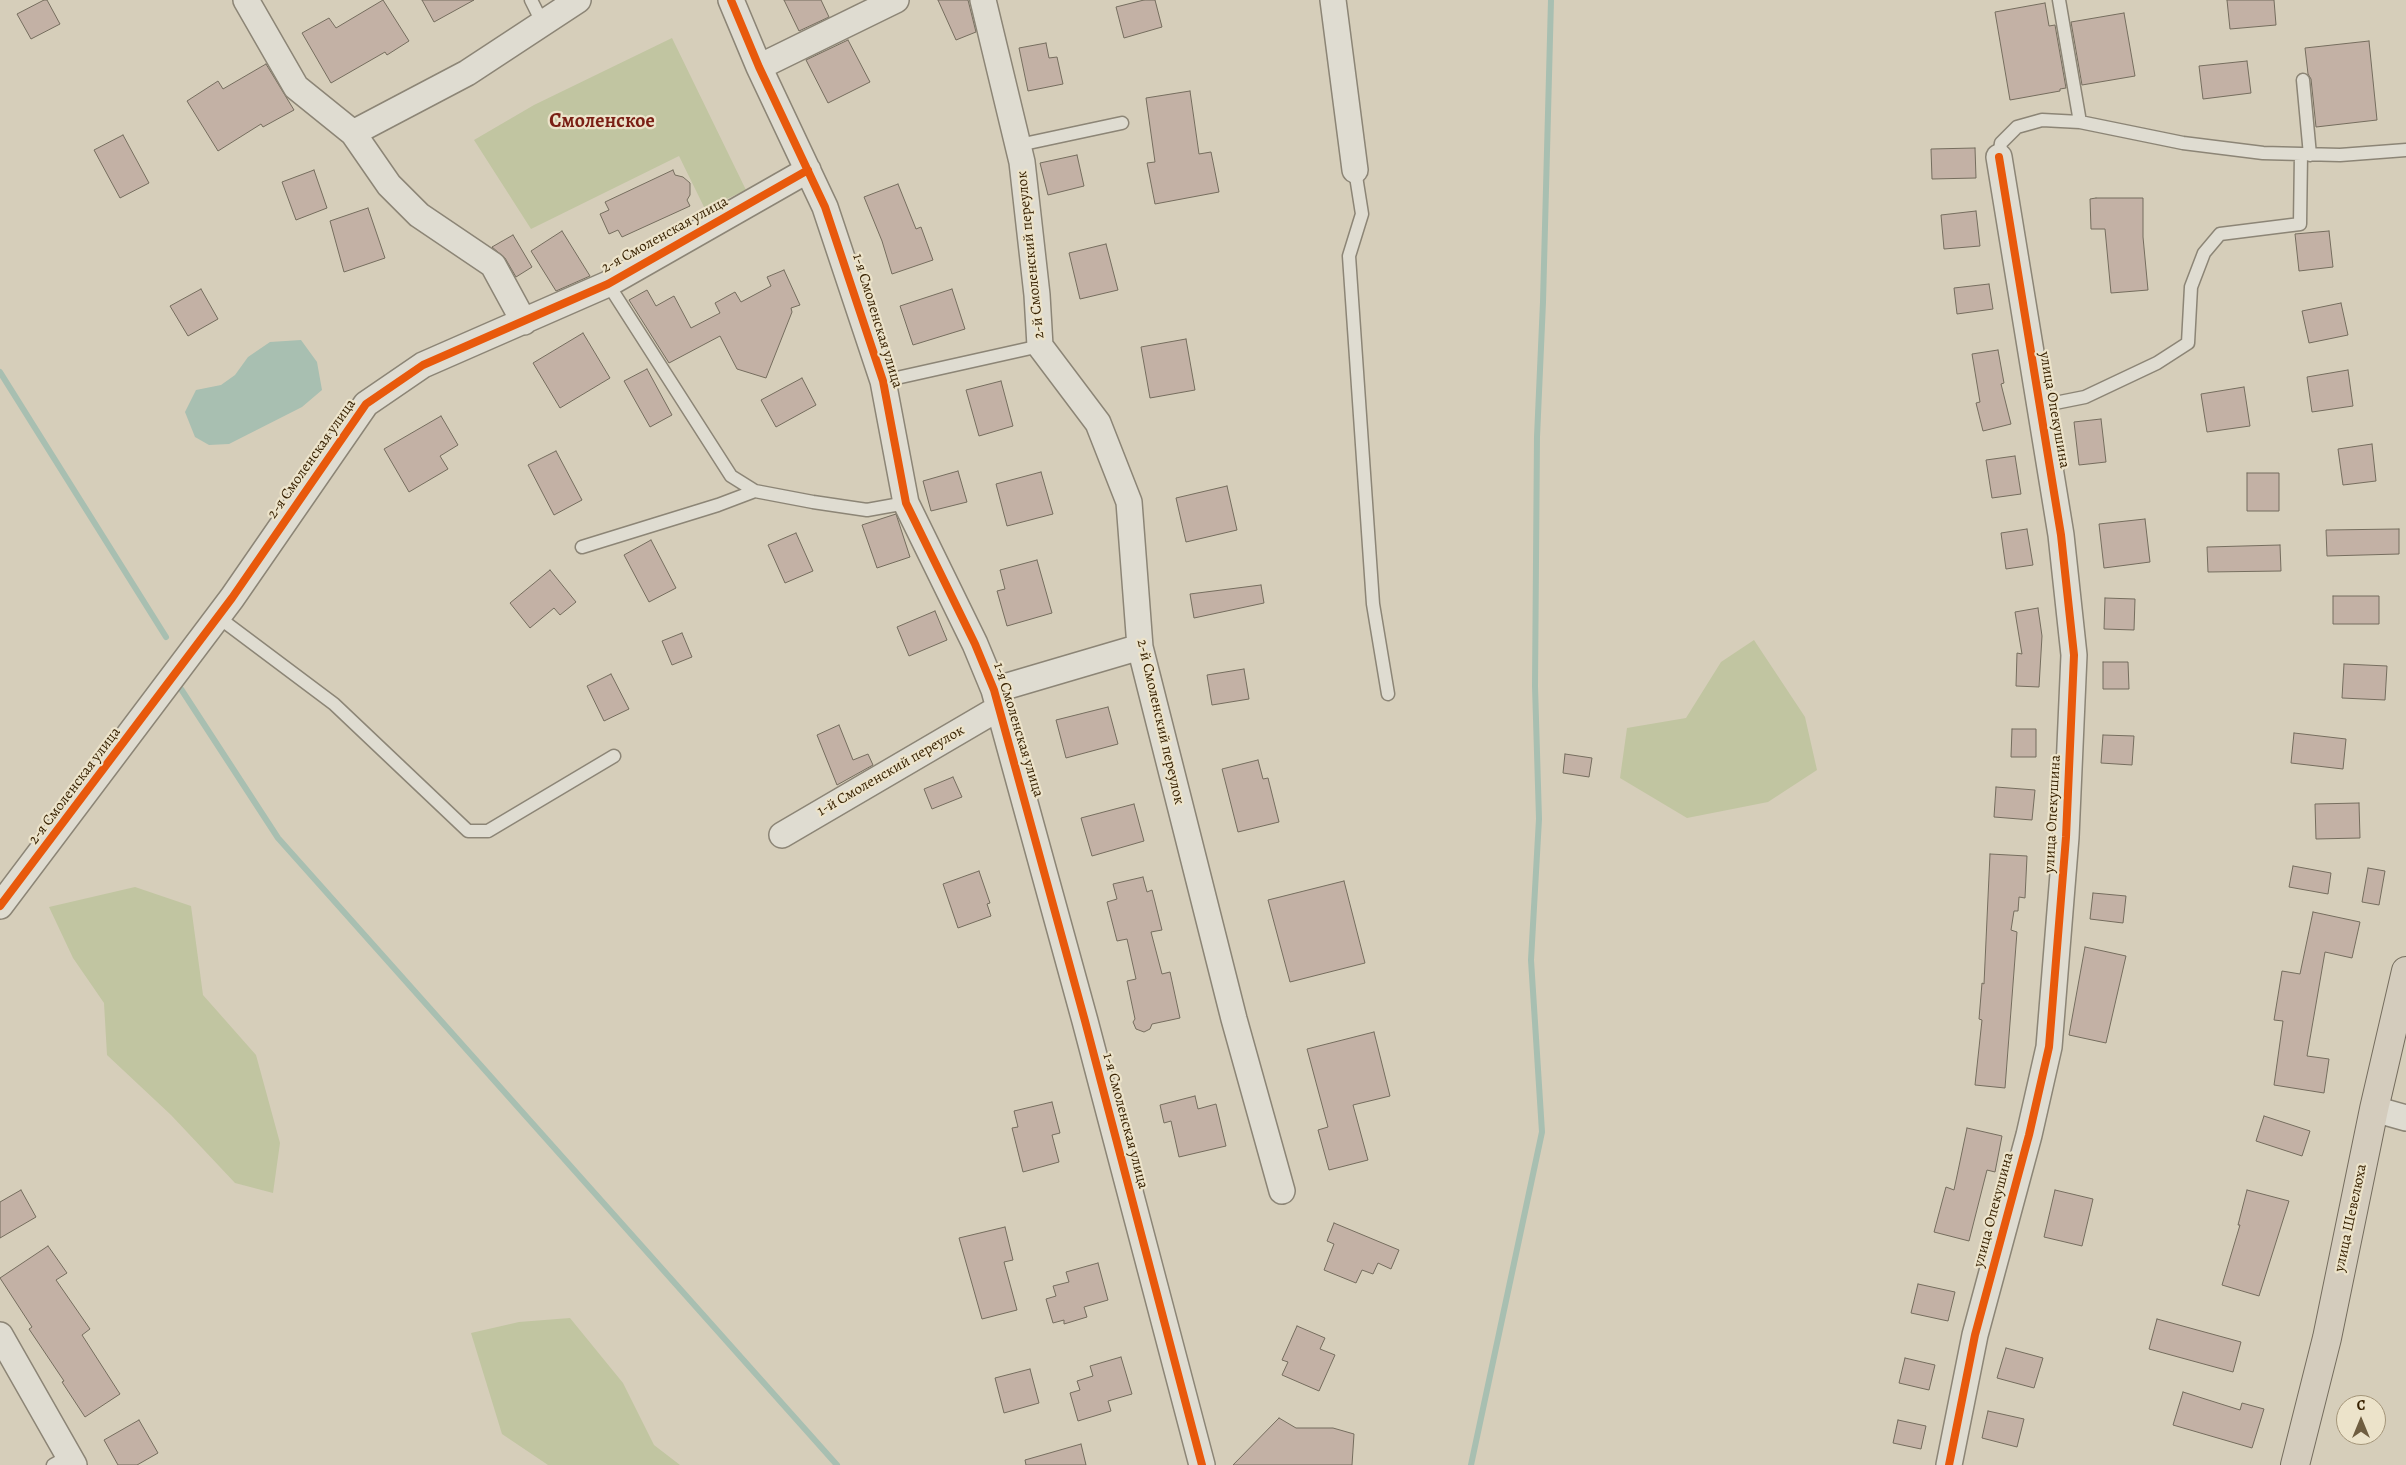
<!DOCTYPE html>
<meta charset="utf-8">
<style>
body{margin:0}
#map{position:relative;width:2406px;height:1465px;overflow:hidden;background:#d6ceba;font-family:Alegreya,serif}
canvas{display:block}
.north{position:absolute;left:2336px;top:1395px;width:50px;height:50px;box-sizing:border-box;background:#ece3ca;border:1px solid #a49579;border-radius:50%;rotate:0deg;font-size:14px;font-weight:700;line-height:20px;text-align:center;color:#372100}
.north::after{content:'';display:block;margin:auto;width:18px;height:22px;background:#6f5e41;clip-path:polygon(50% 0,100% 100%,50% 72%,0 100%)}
</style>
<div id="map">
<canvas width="2406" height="1465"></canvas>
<div class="north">С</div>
</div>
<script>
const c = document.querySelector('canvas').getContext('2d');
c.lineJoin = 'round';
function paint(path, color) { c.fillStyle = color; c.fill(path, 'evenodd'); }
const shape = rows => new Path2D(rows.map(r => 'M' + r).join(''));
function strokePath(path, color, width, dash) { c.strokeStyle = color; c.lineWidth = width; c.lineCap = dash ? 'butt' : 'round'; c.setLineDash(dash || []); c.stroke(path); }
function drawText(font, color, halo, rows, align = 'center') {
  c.font = font + ' Alegreya,serif'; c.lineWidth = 4.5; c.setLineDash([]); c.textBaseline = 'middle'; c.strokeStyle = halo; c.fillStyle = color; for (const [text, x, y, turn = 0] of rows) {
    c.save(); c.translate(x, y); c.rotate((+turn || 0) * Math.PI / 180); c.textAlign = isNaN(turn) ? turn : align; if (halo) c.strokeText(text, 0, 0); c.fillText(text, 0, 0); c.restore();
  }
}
paint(shape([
 [672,38,746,190,705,209,679,156,531,229,474,140,534,105],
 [1754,640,1805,717,1817,770,1768,802,1687,818,1620,778,1627,728,1686,718,1721,662],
 [135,887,191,906,203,995,256,1055,280,1143,273,1193,235,1183,171,1115,107,1055,104,1003,73,958,49,907],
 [570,1318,623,1383,654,1445,680,1465,548,1465,502,1434,471,1333,519,1322]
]), '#c1c5a1');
paint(shape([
 [301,340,317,362,322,390,302,407,229,444,209,445,195,437,185,412,196,390,221,385,235,375,248,357,270,342]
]), '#a8bfb1');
strokePath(shape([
 [0,372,166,637],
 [181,689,278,838,837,1465],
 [1471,1465,1542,1132,1531,960,1539,819,1535,686,1537,437,1543,302,1551,0]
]), '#a8bfb1', 6);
const building = shape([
 [44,0,47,0,60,24,31,39,17,14,44,0],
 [383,0,409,41,387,55,385,52,331,83,302,33,329,18,336,28,383,0],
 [422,0,474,0,434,22,422,0],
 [784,0,821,0,829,17,799,31,784,0],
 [938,0,968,0,976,32,956,40,938,0],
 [1144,0,1155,0,1162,27,1124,38,1116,7,1144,0],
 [2227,0,2274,0,2276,25,2230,29,2227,0],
 [2045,3,2049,26,2055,25,2066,88,2060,89,2060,91,2010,100,1995,12,2045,3],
 [2124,13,2135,76,2082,85,2071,22,2124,13],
 [848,40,870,82,828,103,806,60,848,40],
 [2369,41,2377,120,2316,127,2311,79,2308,74,2305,48,2369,41],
 [1046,43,1049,58,1057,57,1063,84,1028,91,1019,48,1046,43],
 [2247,61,2251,93,2203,99,2199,66,2247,61],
 [266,64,294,110,263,127,261,124,218,151,187,101,218,81,223,89,266,64],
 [1190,91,1199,154,1211,152,1219,192,1155,204,1147,163,1155,162,1146,98,1190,91],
 [123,135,149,183,120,198,94,150,123,135],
 [1975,148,1976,178,1932,179,1931,149,1975,148],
 [1077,155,1084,186,1048,195,1040,163,1077,155],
 [314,170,327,208,296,220,282,182,314,170],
 [673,170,675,175,683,177,690,183,690,195,687,200,690,206,622,237,618,230,609,234,600,214,609,210,605,202,673,170],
 [898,184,916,229,921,227,933,260,892,274,882,241,864,197,898,184],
 [2096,198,2143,198,2143,237,2148,290,2111,293,2105,229,2091,229,2090,199,2096,198],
 [368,208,385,258,344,272,330,221,368,208],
 [1976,211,1980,246,1944,249,1941,215,1976,211],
 [562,231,590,276,556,291,531,251,562,231],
 [2329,231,2333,267,2299,271,2295,234,2329,231],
 [513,235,532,267,516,277,505,258,492,247,513,235],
 [1106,244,1118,290,1080,299,1069,253,1106,244],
 [784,270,800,305,791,308,792,312,766,378,737,369,720,336,669,363,629,300,647,290,656,306,674,296,691,328,720,313,715,303,735,292,741,302,771,286,767,277,784,270],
 [1989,284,1993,309,1957,314,1954,288,1989,284],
 [201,289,218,319,188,336,170,306,201,289],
 [952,289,965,329,913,345,900,306,952,289],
 [2341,303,2348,335,2309,343,2302,311,2341,303],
 [583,333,610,378,560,408,533,363,583,333],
 [1186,339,1195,390,1150,398,1141,347,1186,339],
 [1998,350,2004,383,2001,384,2011,424,1983,431,1976,403,1980,402,1972,354,1998,350],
 [647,369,672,415,650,427,624,381,647,369],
 [2348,370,2353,406,2312,412,2307,377,2348,370],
 [802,378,816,405,776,427,761,400,802,378],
 [1001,381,1013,426,979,436,966,390,1001,381],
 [2244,387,2250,426,2207,432,2201,394,2244,387],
 [441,416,458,445,440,456,448,469,409,492,384,449,441,416],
 [2101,419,2106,462,2079,465,2074,422,2101,419],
 [2372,444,2376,481,2343,485,2338,449,2372,444],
 [556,451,582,500,554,515,528,465,556,451],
 [2015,456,2021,494,1992,498,1986,460,2015,456],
 [958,471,967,502,931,511,923,481,958,471],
 [1041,472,1053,514,1007,526,996,484,1041,472],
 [2247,473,2279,473,2279,511,2247,511,2247,473],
 [1227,486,1237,530,1186,542,1176,498,1227,486],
 [896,514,910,557,877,568,862,525,896,514],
 [2145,519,2150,562,2104,568,2099,524,2145,519],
 [2027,529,2033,565,2006,569,2001,533,2027,529],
 [2399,529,2399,554,2327,556,2326,530,2399,529],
 [796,533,813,571,785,583,768,545,796,533],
 [651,540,676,588,649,602,624,555,651,540],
 [2280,545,2281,571,2208,572,2207,547,2280,545],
 [1037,560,1052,613,1007,626,997,591,1005,589,1000,570,1037,560],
 [550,570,576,602,560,615,554,608,530,628,510,603,550,570],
 [1261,585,1264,603,1194,618,1190,594,1261,585],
 [2333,596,2379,596,2379,624,2333,624,2333,596],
 [2105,598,2135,599,2134,630,2104,629,2105,598],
 [2038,608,2042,636,2039,687,2016,686,2017,653,2022,654,2015,612,2038,608],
 [935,611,947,640,909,656,897,627,935,611],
 [682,633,692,657,672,665,662,641,682,633],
 [2103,662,2128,662,2129,689,2103,689,2103,662],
 [2344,664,2387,666,2385,700,2342,698,2344,664],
 [1244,669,1249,699,1212,705,1207,675,1244,669],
 [611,674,629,709,604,721,587,686,611,674],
 [1108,707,1118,744,1066,758,1056,720,1108,707],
 [839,725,853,760,868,754,873,765,837,785,817,735,839,725],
 [2012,729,2036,729,2036,757,2011,757,2012,729],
 [2294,733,2346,739,2343,769,2291,763,2294,733],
 [2103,735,2134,736,2132,765,2101,763,2103,735],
 [1565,754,1592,758,1589,777,1563,773,1565,754],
 [1258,760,1263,779,1268,778,1279,822,1238,832,1222,769,1258,760],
 [953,777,962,797,932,809,924,789,953,777],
 [1996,787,2035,790,2032,820,1994,817,1996,787],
 [2359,803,2360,838,2316,839,2315,804,2359,803],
 [1134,804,1144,841,1092,856,1081,818,1134,804],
 [1990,854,2027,856,2025,898,2019,897,2018,911,2014,911,2011,930,2017,932,2005,1088,1975,1085,1982,1020,1979,1019,1982,983,1984,984,1990,854],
 [2293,866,2331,873,2328,894,2289,887,2293,866],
 [2368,868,2385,871,2379,905,2362,902,2368,868],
 [979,871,990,903,987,904,991,916,958,928,943,884,979,871],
 [1143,877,1147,892,1152,890,1162,930,1151,932,1162,974,1170,972,1180,1018,1152,1024,1150,1029,1144,1032,1136,1029,1133,1022,1135,1019,1127,981,1136,979,1127,939,1117,941,1107,902,1117,899,1113,884,1143,877],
 [1344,881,1365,963,1290,982,1268,900,1344,881],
 [2093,893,2126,896,2123,923,2090,919,2093,893],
 [2313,912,2360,922,2352,958,2325,952,2307,1056,2329,1059,2324,1093,2274,1085,2283,1021,2274,1020,2282,971,2300,974,2313,912],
 [2085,947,2126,956,2106,1043,2069,1035,2085,947],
 [1374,1032,1390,1096,1353,1105,1368,1160,1329,1170,1318,1130,1328,1127,1307,1049,1374,1032],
 [1195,1096,1198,1109,1216,1104,1226,1146,1179,1157,1171,1121,1164,1123,1160,1105,1195,1096],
 [1052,1102,1060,1133,1052,1135,1059,1162,1023,1172,1012,1128,1018,1127,1014,1111,1052,1102],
 [2264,1116,2310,1131,2302,1156,2256,1141,2264,1116],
 [1967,1128,2002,1136,1995,1172,1987,1170,1969,1241,1934,1232,1946,1187,1954,1190,1967,1128],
 [21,1190,36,1217,0,1238,0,1202,21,1190],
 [2055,1190,2093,1199,2082,1246,2044,1237,2055,1190],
 [2247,1190,2289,1201,2259,1296,2222,1285,2240,1225,2238,1225,2247,1190],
 [1334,1223,1399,1250,1391,1269,1378,1263,1373,1274,1362,1270,1356,1283,1324,1270,1334,1244,1327,1241,1334,1223],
 [1005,1227,1013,1260,1004,1262,1017,1310,982,1319,959,1238,1005,1227],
 [48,1246,67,1273,56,1280,90,1329,82,1335,120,1394,85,1417,62,1382,64,1381,29,1329,32,1327,0,1278,48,1246],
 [1098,1263,1108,1300,1084,1307,1087,1317,1064,1324,1064,1320,1053,1323,1046,1299,1056,1296,1053,1286,1069,1282,1066,1272,1098,1263],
 [1918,1284,1955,1292,1948,1321,1911,1313,1918,1284],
 [2157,1319,2241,1342,2233,1372,2149,1349,2157,1319],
 [1297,1326,1325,1338,1320,1349,1335,1355,1319,1391,1282,1375,1288,1362,1282,1360,1297,1326],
 [2006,1348,2043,1358,2034,1388,1997,1378,2006,1348],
 [1121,1357,1132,1394,1108,1401,1111,1411,1078,1421,1070,1393,1080,1390,1077,1381,1093,1376,1090,1366,1121,1357],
 [1905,1358,1935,1365,1929,1390,1899,1383,1905,1358],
 [1030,1369,1039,1403,1004,1413,995,1378,1030,1369],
 [2183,1392,2240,1410,2242,1403,2264,1409,2252,1448,2173,1425,2183,1392],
 [1988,1411,2024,1419,2017,1447,1982,1438,1988,1411],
 [1279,1418,1296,1428,1333,1428,1354,1434,1352,1465,1233,1465,1279,1418],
 [139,1420,158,1453,137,1465,118,1465,104,1440,139,1420],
 [1898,1420,1926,1426,1921,1449,1893,1443,1898,1420],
 [1081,1444,1086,1465,1026,1465,1025,1460,1081,1444]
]);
paint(building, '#c3b1a5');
strokePath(building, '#756d5e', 1);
const service = shape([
 [531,0,542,22],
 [2059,0,2080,122],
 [2303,80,2310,155],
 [1019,145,1122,123],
 [1999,157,2001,143,2017,127,2042,120,2080,122,2183,143,2263,153,2340,155,2406,150],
 [1355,170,1362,214,1349,256,1373,604,1388,694],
 [608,284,731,476,755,491,813,502,867,510,906,503],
 [883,381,1040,346],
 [2040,406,2085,397,2157,363,2188,343,2191,287,2204,253,2220,234,2300,224,2301,154],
 [582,547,718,505,755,491],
 [218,617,334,704,468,831,488,831,614,756],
 [53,1465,69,1456]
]);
const minor = shape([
 [246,0,296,87,353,133,389,185,419,215,493,265,524,322],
 [731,0,759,67,825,207,883,381,906,503,975,644,994,690,1085,1021,1202,1465],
 [983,0,1022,162,1037,295,1040,346,1098,423,1129,502,1140,647,1234,1019,1282,1191],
 [1333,0,1355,170],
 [759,67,896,0],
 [353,133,467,73,578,0],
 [994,690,1140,647],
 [782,835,999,708],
 [0,906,232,598,366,404,423,365,608,284,808,170],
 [2374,1109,2406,1118],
 [0,1335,74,1465],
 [1949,1465,1975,1335,2029,1135,2049,1047,2066,837,2074,655,2061,535,1999,157]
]);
const primary = shape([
 [2295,1465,2327,1338,2374,1109,2406,971]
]);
strokePath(service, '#8c8576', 15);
strokePath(minor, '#8c8576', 28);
strokePath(primary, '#756d5e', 30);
strokePath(service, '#dfdcd1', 12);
strokePath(minor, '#dfdcd1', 25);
strokePath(primary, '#d4ccbd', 28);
strokePath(shape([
 [731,0,759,67,825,207,883,381,906,503,975,644,994,690,1085,1021,1202,1465],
 [0,906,232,598,366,404,423,365,608,284,808,170],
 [1949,1465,1975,1335,2029,1135,2049,1047,2066,837,2074,655,2061,535,1999,157]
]), '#e8590c', 8);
drawText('15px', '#372100', '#ece3ca', [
 ["2-я Смоленская улица",665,235,-29],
 ["2-й Смоленский переулок",1031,255,-96],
 ["1-я Смоленская улица",877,321,73],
 ["улица Опекушина",2054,410,80],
 ["2-я Смоленская улица",312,459,-55],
 ["2-й Смоленский переулок",1160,722,77],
 ["1-я Смоленская улица",1018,730,73],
 ["1-й Смоленский переулок",891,771,-30],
 ["2-я Смоленская улица",75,786,-53],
 ["улица Опекушина",2053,814,-87],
 ["1-я Смоленская улица",1125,1121,75],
 ["улица Опекушина",1994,1210,-75],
 ["улица Шевелюха",2351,1218,-78]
]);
drawText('bold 20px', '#7a1f14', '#ece3ca', [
 ["Смоленское",602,122]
]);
</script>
